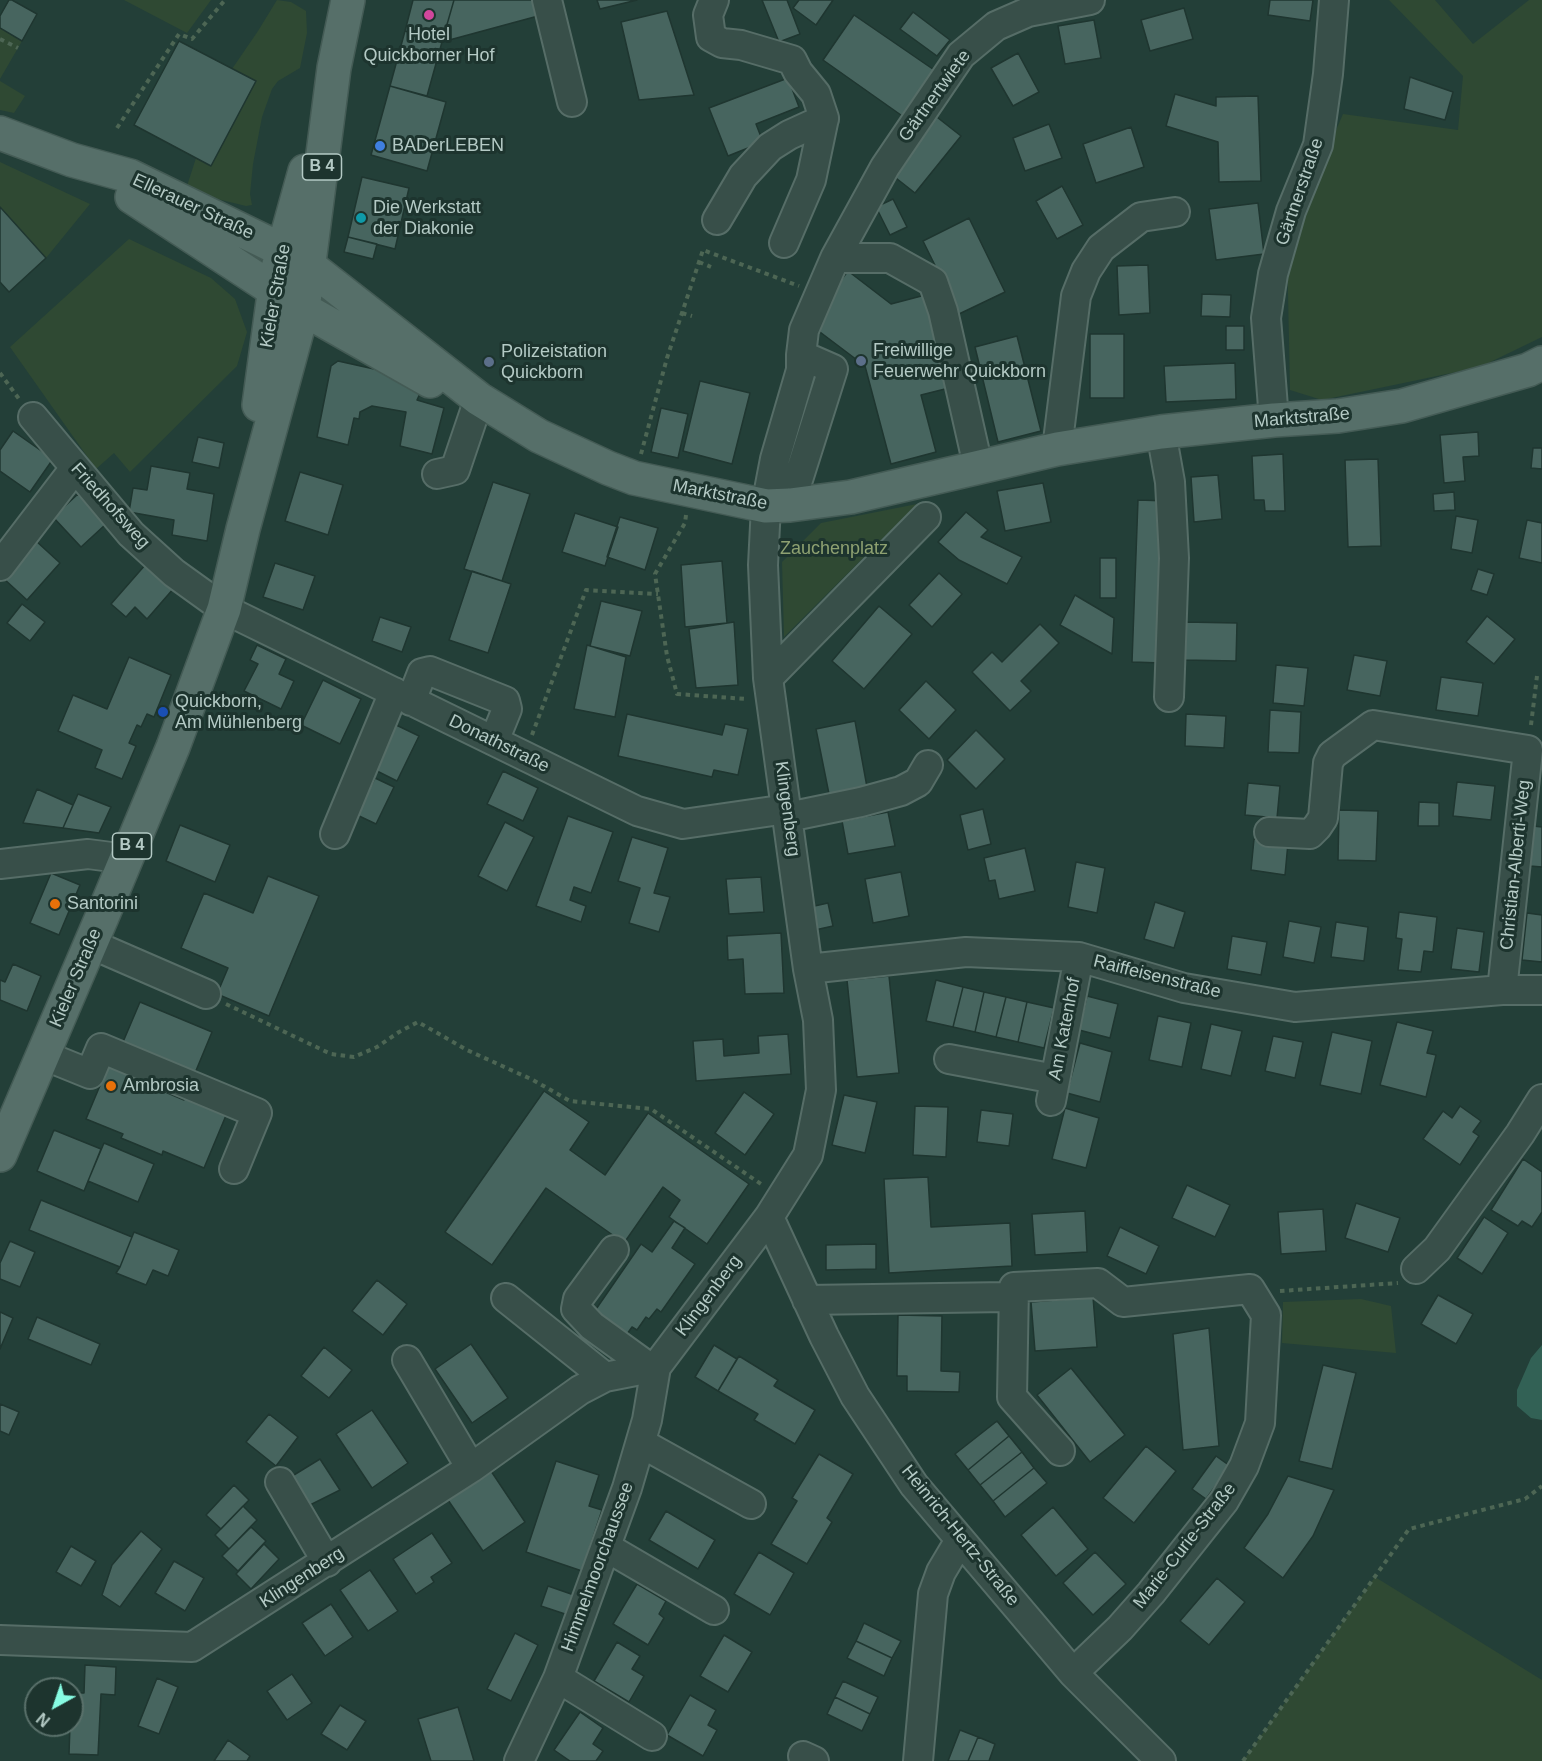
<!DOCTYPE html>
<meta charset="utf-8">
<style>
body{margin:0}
#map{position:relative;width:1542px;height:1761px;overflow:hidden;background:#233f38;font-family:Helvetica,sans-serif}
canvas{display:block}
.north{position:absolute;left:24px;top:1677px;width:60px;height:60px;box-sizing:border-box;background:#1d342e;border:2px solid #59706a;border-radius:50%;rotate:220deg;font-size:16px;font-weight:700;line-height:24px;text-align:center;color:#b4cac5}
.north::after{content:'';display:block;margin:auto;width:21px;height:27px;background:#87fce3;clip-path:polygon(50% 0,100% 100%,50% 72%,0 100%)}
</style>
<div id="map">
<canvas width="1542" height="1761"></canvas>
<div class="north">N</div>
</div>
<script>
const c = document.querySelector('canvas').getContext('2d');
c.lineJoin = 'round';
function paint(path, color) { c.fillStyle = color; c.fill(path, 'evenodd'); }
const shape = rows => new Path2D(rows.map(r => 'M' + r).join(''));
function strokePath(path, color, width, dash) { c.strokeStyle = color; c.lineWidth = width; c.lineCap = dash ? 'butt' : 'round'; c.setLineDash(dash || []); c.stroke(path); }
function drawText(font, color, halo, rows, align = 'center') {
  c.font = font + ' Helvetica,sans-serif'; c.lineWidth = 6; c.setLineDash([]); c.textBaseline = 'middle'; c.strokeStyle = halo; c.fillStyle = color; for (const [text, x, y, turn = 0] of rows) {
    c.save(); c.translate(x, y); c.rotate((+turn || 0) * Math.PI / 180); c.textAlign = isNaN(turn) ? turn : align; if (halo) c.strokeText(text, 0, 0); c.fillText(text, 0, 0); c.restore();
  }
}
paint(shape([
 [124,0,211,0,187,33],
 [277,0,291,2,306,11,307,33,300,68,278,81,272,89,262,117,253,164,250,194,252,205,246,206,209,197,187,186,196,158,212,165,256,82,232,69,258,31],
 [1389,0,1435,0,1473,44,1529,0,1542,0,1542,337,1480,367,1322,400,1290,390,1287,244,1343,114,1458,130,1463,76],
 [0,28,22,41,0,79],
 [0,81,25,96,14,113,0,110],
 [0,162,90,204,46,258,0,207],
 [129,239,211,278,235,299,247,332,237,366,130,472,114,453,96,469,10,347],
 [917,504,784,637,782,562,821,523],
 [1361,1299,1391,1306,1396,1353,1282,1343,1283,1302],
 [1375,1577,1542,1680,1542,1761,1243,1761]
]), '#2f4933');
paint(shape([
 [1542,1345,1542,1420,1531,1418,1517,1406,1517,1390,1531,1358]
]), '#326155');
const building = shape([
 [9,0,12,0,37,14,22,41,0,28,0,16,9,0],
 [413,0,454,0,442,42,405,31,413,0],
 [454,0,533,0,538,16,442,42,454,0],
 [597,0,637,0,600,9,597,0],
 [762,0,787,0,800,34,779,42,762,0],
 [799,0,833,0,816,25,793,8,799,0],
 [1270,0,1313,0,1310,21,1268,15,1270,0],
 [1184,8,1193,39,1150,51,1141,20,1184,8],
 [667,11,694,95,639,100,621,22,667,11],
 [913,12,950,40,937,56,900,29,913,12],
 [854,15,940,74,908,120,823,60,854,15],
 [1094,20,1101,58,1065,64,1058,26,1094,20],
 [405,31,442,42,427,96,390,86,405,31],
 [179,41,256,81,211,166,134,125,179,41],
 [1018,53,1039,92,1013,106,991,68,1018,53],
 [1410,77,1453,92,1445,120,1404,109,1410,77],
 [788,78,799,107,756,124,763,142,728,156,709,108,788,78],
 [390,86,446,102,427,171,371,155,390,86],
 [1175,94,1216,106,1216,97,1258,96,1261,181,1219,182,1218,142,1166,126,1175,94],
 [933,114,961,136,915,193,887,171,933,114],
 [1049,124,1062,158,1025,171,1013,138,1049,124],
 [1131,127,1144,167,1096,183,1083,144,1131,127],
 [362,177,409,188,395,249,348,237,362,177],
 [1062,186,1083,225,1057,239,1036,201,1062,186],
 [893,199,907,227,890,235,876,207,893,199],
 [1258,203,1264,254,1216,260,1209,209,1258,203],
 [0,207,46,258,9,292,0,282,0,207],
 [969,218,1005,292,959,314,923,241,969,218],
 [348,237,377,244,373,259,344,252,348,237],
 [1148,265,1150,313,1119,315,1117,266,1148,265],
 [848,271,891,304,929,294,953,387,921,395,936,452,891,464,865,366,808,323,848,271],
 [1202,294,1231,295,1230,317,1201,316,1202,294],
 [1226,326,1244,326,1244,350,1226,350,1226,326],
 [1090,334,1124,334,1124,398,1090,398,1090,334],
 [1017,336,1041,431,998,442,975,347,1017,336],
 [338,361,401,375,422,389,417,400,444,408,432,454,400,446,406,412,372,406,360,412,359,419,354,418,348,445,317,437,331,366,338,361],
 [1235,363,1236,399,1166,402,1164,366,1235,363],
 [700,381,750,393,732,464,683,451,700,381],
 [661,408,688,414,678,458,651,452,661,408],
 [13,431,53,459,30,492,0,471,0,450,13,431],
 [1478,432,1479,456,1463,457,1465,481,1444,483,1440,435,1478,432],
 [198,437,224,443,219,468,192,462,198,437],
 [1533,448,1542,448,1542,469,1531,468,1533,448],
 [1283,454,1285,511,1265,511,1264,500,1254,500,1252,456,1283,454],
 [1378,459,1381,546,1348,547,1345,460,1378,459],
 [151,466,190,473,187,489,214,494,207,541,172,535,174,520,129,512,133,488,147,490,151,466],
 [300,472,343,485,328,535,285,521,300,472],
 [1218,475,1222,519,1194,522,1191,477,1218,475],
 [493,482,530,494,502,581,464,569,493,482],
 [1043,483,1051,522,1005,531,997,491,1043,483],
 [1454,492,1455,510,1434,511,1433,494,1454,492],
 [78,494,106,524,81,547,53,517,78,494],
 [1138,500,1168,501,1162,663,1132,662,1138,500],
 [966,512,988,530,981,537,1022,557,1007,584,959,560,938,542,966,512],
 [575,513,618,527,605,566,562,552,575,513],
 [1456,516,1478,520,1472,553,1451,549,1456,516],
 [620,517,658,528,645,570,607,557,620,517],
 [1527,520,1542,523,1542,563,1519,558,1527,520],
 [36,541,60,563,27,600,3,578,36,541],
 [1100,558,1116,558,1116,598,1100,598,1100,558],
 [722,561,727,623,685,627,681,565,722,561],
 [275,563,315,576,303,610,263,597,275,563],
 [146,564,174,588,147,619,135,607,126,617,111,604,146,564],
 [1478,569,1494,574,1487,595,1471,590,1478,569],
 [472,571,511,584,488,653,449,640,472,571],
 [939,573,962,594,932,627,909,605,939,573],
 [1075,595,1114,618,1112,654,1060,625,1075,595],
 [601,601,642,611,630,656,590,646,601,601],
 [22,604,45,622,30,641,7,623,22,604],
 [879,606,912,634,864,689,832,661,879,606],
 [1487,616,1515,639,1494,664,1466,642,1487,616],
 [380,617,411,627,402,652,372,641,380,617],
 [734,622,738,685,696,688,689,629,734,622],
 [1184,622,1237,623,1236,661,1183,660,1184,622],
 [1040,624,1059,643,1021,681,1031,691,1010,711,972,672,992,652,1002,662,1040,624],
 [257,645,286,659,279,674,294,681,281,709,244,691,258,664,250,660,257,645],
 [587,645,626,657,615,717,574,709,587,645],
 [1354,655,1387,661,1380,696,1347,690,1354,655],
 [129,657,171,675,154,717,147,714,141,727,137,725,129,743,136,746,122,779,95,768,102,750,58,731,73,695,107,709,129,657],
 [1276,665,1308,668,1304,706,1273,703,1276,665],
 [1441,677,1483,683,1478,716,1436,710,1441,677],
 [323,680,361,699,340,744,301,725,323,680],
 [926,681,956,710,929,739,899,710,926,681],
 [1270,710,1301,712,1299,753,1268,752,1270,710],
 [627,714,722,735,725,724,748,729,738,775,714,770,712,777,618,756,627,714],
 [1186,714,1226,716,1224,748,1185,746,1186,714],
 [855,721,867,787,829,794,816,729,855,721],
 [390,722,419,736,397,781,369,767,390,722],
 [976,730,1005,759,976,789,947,760,976,730],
 [503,771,538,788,523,821,487,804,503,771],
 [375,778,394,787,376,824,357,815,375,778],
 [1457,782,1495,786,1491,820,1453,816,1457,782],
 [1248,783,1280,786,1277,818,1245,815,1248,783],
 [37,789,73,805,63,828,23,823,37,789],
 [78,794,111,807,99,833,63,828,78,794],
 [1419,802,1439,803,1439,826,1418,826,1419,802],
 [983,809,991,844,968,850,960,815,983,809],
 [1339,810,1378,811,1376,861,1338,860,1339,810],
 [888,812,895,846,848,854,842,821,888,812],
 [568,816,613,832,591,893,574,887,570,900,586,906,581,922,536,906,568,816],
 [505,822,534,837,507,891,478,876,505,822],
 [180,825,230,845,215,882,166,861,180,825],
 [1533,826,1542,827,1542,867,1530,866,1533,826],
 [632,837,668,848,654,893,670,897,659,932,629,923,640,888,618,881,632,837],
 [1254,839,1288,843,1285,875,1251,870,1254,839],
 [1025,848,1035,891,999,899,995,880,989,881,984,858,1025,848],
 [1076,862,1105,868,1097,913,1068,907,1076,862],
 [901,872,909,916,873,923,865,879,901,872],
 [51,873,80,885,59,935,30,923,51,873],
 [268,876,319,896,269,1016,217,994,228,968,181,948,204,893,253,913,268,876],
 [761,877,764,912,729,914,726,879,761,877],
 [1155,902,1185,912,1174,948,1144,939,1155,902],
 [828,903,833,926,815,930,810,907,828,903],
 [1399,912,1437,917,1433,952,1424,951,1421,972,1398,970,1402,939,1396,938,1399,912],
 [1527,913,1542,915,1542,962,1522,960,1527,913],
 [1289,921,1321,927,1314,963,1283,957,1289,921],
 [1336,922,1368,927,1364,961,1331,957,1336,922],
 [1457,928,1484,932,1479,972,1451,969,1457,928],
 [781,933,784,993,745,994,743,959,728,960,727,936,781,933],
 [1232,936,1267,942,1261,975,1227,969,1232,936],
 [13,964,41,976,27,1011,0,1000,0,980,5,982,13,964],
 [889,976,899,1073,857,1077,847,980,889,976],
 [936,980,963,987,953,1027,926,1021,936,980],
 [963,987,984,992,975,1032,953,1027,963,987],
 [984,992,1006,997,996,1037,975,1032,984,992],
 [1087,996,1118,1004,1110,1038,1079,1030,1087,996],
 [1006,997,1027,1002,1018,1042,996,1037,1006,997],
 [140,1002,212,1032,195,1073,123,1042,140,1002],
 [1027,1002,1054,1008,1044,1048,1018,1042,1027,1002],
 [1158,1016,1191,1023,1182,1067,1149,1060,1158,1016],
 [1397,1022,1433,1031,1427,1053,1436,1055,1426,1097,1380,1085,1397,1022],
 [1211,1024,1242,1031,1231,1076,1201,1069,1211,1024],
 [1332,1032,1372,1041,1361,1094,1320,1085,1332,1032],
 [788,1034,791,1074,696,1081,693,1041,723,1039,724,1056,759,1053,758,1036,788,1034],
 [1273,1036,1303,1042,1295,1078,1265,1071,1273,1036],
 [1080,1043,1112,1052,1100,1102,1067,1093,1080,1043],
 [109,1064,145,1079,144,1083,184,1100,186,1096,227,1113,204,1168,163,1151,162,1155,121,1138,123,1134,86,1119,109,1064],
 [544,1091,589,1122,570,1150,605,1175,648,1113,749,1184,707,1244,669,1217,680,1200,663,1187,624,1243,546,1188,492,1265,445,1232,544,1091],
 [744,1092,774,1114,745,1155,715,1133,744,1092],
 [844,1095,877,1102,865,1153,832,1145,844,1095],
 [915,1106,948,1107,946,1157,913,1155,915,1106],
 [1460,1106,1481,1121,1473,1132,1479,1136,1460,1165,1423,1139,1443,1111,1452,1118,1460,1106],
 [1065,1108,1099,1118,1086,1168,1052,1159,1065,1108],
 [981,1110,1013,1114,1009,1146,977,1142,981,1110],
 [54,1130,101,1149,84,1191,37,1171,54,1130],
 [104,1143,154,1164,138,1202,88,1181,104,1143],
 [1523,1159,1542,1172,1542,1212,1532,1227,1522,1221,1518,1226,1491,1210,1523,1159],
 [928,1177,931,1227,1010,1223,1012,1266,889,1273,884,1179,928,1177],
 [1187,1185,1230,1205,1215,1237,1172,1218,1187,1185],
 [41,1200,132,1237,120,1267,29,1230,41,1200],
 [1356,1203,1400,1218,1388,1252,1345,1238,1356,1203],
 [1323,1209,1326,1251,1281,1254,1278,1212,1323,1209],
 [1085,1211,1087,1252,1035,1255,1032,1214,1085,1211],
 [1484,1217,1508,1233,1482,1274,1457,1258,1484,1217],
 [674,1221,685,1228,672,1248,695,1264,661,1312,657,1309,649,1319,646,1317,637,1330,632,1327,625,1337,592,1315,641,1244,652,1252,674,1221],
 [1120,1227,1159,1246,1146,1274,1107,1256,1120,1227],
 [134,1232,179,1250,168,1276,153,1270,146,1285,116,1273,120,1267,134,1232],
 [10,1241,35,1252,20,1287,0,1279,0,1263,10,1241],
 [876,1244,876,1269,826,1270,826,1245,876,1244],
 [377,1280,407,1304,383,1335,352,1311,377,1280],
 [1438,1295,1473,1314,1456,1344,1421,1324,1438,1295],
 [1093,1297,1097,1347,1035,1351,1031,1302,1093,1297],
 [0,1312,13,1318,0,1349,0,1312],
 [898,1315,942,1316,941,1371,960,1372,959,1392,907,1391,907,1376,897,1376,898,1315],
 [37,1317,100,1344,91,1365,28,1339,37,1317],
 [1209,1328,1219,1446,1183,1450,1173,1334,1209,1328],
 [471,1344,508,1398,472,1423,435,1369,471,1344],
 [714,1345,737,1359,718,1391,695,1377,714,1345],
 [324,1347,352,1370,329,1398,301,1376,324,1347],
 [739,1356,778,1380,774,1386,815,1410,795,1444,754,1420,758,1414,718,1391,739,1356],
 [1323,1365,1356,1373,1332,1469,1299,1461,1323,1365],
 [1071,1368,1125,1435,1090,1462,1037,1395,1071,1368],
 [0,1404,19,1412,9,1435,0,1431,0,1404],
 [372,1410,408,1463,372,1488,336,1434,372,1410],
 [269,1414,298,1437,276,1466,246,1442,269,1414],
 [997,1421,1009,1436,968,1470,955,1454,997,1421],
 [1009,1436,1022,1452,980,1485,968,1470,1009,1436],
 [1146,1446,1176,1471,1134,1523,1103,1498,1146,1446],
 [1022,1452,1034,1468,993,1501,980,1485,1022,1452],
 [819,1454,853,1474,827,1518,832,1522,807,1564,771,1544,797,1501,792,1498,819,1454],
 [1216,1456,1230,1466,1206,1499,1192,1489,1216,1456],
 [320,1459,340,1490,306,1507,289,1478,320,1459],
 [556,1461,599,1475,589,1506,602,1510,582,1571,526,1552,556,1461],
 [1034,1468,1047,1483,1005,1517,993,1501,1034,1468],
 [491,1471,525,1522,483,1551,448,1500,491,1471],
 [1288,1476,1334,1490,1313,1536,1283,1578,1244,1548,1268,1514,1288,1476],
 [234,1485,249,1500,221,1529,206,1515,234,1485],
 [243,1506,257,1520,229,1549,215,1535,243,1506],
 [1053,1507,1088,1549,1056,1576,1021,1535,1053,1507],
 [666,1511,715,1540,698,1569,649,1540,666,1511],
 [251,1527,266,1541,238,1571,222,1556,251,1527],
 [141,1531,162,1549,120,1607,102,1595,112,1565,141,1531],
 [432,1533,452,1563,431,1577,434,1582,416,1594,393,1559,432,1533],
 [264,1544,279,1559,251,1589,236,1574,264,1544],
 [71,1546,96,1561,81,1586,56,1572,71,1546],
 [759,1552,794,1573,770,1615,734,1594,759,1552],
 [1095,1552,1126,1584,1093,1615,1063,1583,1095,1552],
 [174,1561,204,1578,185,1611,155,1593,174,1561],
 [370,1570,398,1611,368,1631,340,1590,370,1570],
 [1217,1578,1245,1602,1209,1645,1180,1621,1217,1578],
 [637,1584,666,1601,659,1614,664,1618,648,1645,613,1624,637,1584],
 [548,1586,574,1595,568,1615,541,1606,548,1586],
 [331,1604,353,1637,325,1656,302,1623,331,1604],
 [864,1623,901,1641,892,1658,856,1641,864,1623],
 [515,1633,538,1645,511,1701,487,1689,515,1633],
 [724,1635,752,1652,728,1692,700,1676,724,1635],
 [856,1641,892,1658,884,1676,847,1658,856,1641],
 [617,1642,640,1656,632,1669,644,1676,629,1702,594,1681,617,1642],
 [85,1665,116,1667,115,1695,101,1694,98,1755,69,1754,70,1725,72,1725,72,1693,84,1693,85,1665],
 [292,1674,312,1703,287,1720,267,1691,292,1674],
 [157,1678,178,1687,159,1734,138,1726,157,1678],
 [843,1681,878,1697,870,1714,835,1697,843,1681],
 [690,1695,716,1710,708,1725,717,1730,703,1756,667,1735,690,1695],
 [835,1697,870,1714,862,1731,827,1714,835,1697],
 [340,1705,366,1721,347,1750,321,1734,340,1705],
 [458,1707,474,1761,431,1761,418,1719,458,1707],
 [580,1712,603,1728,593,1744,603,1751,596,1761,570,1761,554,1750,580,1712],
 [960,1730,978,1737,968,1761,948,1761,960,1730],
 [978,1737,995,1744,989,1761,968,1761,978,1737],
 [228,1740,250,1756,247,1761,214,1761,228,1740]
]);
paint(building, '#47655f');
strokePath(building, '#1f3630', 1.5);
const minor = shape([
 [547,0,572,102],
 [714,0,708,15,711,37,722,43,741,45,792,60,798,72,816,94,824,118,811,180,784,243],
 [717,220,743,176,770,147,789,135,824,119],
 [835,258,885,167,961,55,996,26,1028,12,1090,0],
 [33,417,131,534,174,573,224,609,637,811,683,824,787,809],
 [1274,420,1266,318,1273,274,1291,211,1318,145,1328,74,1334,0],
 [1161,432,1170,482,1174,558,1169,697],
 [1057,449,1076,296,1086,271,1101,248,1141,217,1175,212],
 [437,474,455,470,479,399],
 [790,505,833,369,801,355,804,330,835,258,890,258,933,282,943,311,978,466],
 [0,566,75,468],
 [768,678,926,517],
 [411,701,422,673,430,671,505,701,507,709,494,741],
 [788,817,861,802,901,791,918,782,928,765],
 [1269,832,1310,834,1317,827,1323,818,1328,763,1332,755,1373,725,1528,750,1502,990],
 [335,834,394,692],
 [0,864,88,854,127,859],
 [91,944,206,994],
 [808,969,966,952,1079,957,1184,988,1295,1007,1502,990,1542,990],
 [43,1055,90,1074,101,1048,257,1113,234,1169],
 [949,1059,1055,1079],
 [1051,1101,1079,957],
 [769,1217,824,1336,855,1396,914,1485,1073,1673,1161,1761],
 [614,1250,578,1299,576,1309,592,1326,650,1368],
 [1416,1269,1437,1249,1520,1134,1542,1099],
 [506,1298,605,1377],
 [807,1300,1007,1297],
 [407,1360,471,1468],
 [641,1443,751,1504],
 [1060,1451,1012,1397,1014,1287,1098,1283,1123,1302,1250,1289,1266,1315,1260,1423,1244,1466,1224,1501,1151,1593,1120,1628,1073,1673],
 [280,1482,327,1562],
 [606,1547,714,1610],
 [0,1640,192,1647,471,1468,580,1390,605,1377,656,1367,769,1217,808,1155,821,1090,818,1020,808,969,768,678,763,565,766,506,775,459,801,370,801,355],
 [558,1678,652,1736],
 [803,1756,814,1761],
 [519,1761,558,1678,627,1488,647,1420,656,1367],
 [918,1761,933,1594,941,1572,960,1540]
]);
const major = shape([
 [0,133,72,160,130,176,282,250,309,266,479,399,539,436,608,468,634,478,766,506,790,505,851,497,1057,449,1161,432,1274,420,1338,416,1402,406,1528,370,1542,363],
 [132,197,303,309,430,381],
 [259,405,277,272,305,171],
 [0,1155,102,917,173,747,224,609,243,529,303,309,334,68,348,0]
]);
strokePath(minor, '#566d67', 32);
strokePath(major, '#445b55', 36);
strokePath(shape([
 [0,39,18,48],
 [117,128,179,34,192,39,225,0],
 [699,262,711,267],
 [682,313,692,316],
 [0,373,19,399],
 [641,454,667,358,703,250,799,286],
 [686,515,685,523,655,574,667,656,677,694,747,699],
 [1531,725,1537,676],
 [532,735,586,590,658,594],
 [226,1004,331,1054,354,1057,377,1047,399,1032,418,1022,467,1050,533,1080,570,1101,651,1109,761,1184],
 [1280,1291,1398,1283],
 [1243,1761,1409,1529,1525,1499,1542,1486]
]), '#4d6654', 4, [4.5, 4.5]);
strokePath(minor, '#384f49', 28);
strokePath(major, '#566f69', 33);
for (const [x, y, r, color] of [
 [429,15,6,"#d1479c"],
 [380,146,6,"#3f7fe0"],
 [361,218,6,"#0f9aa8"],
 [861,361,6,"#5c6f8a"],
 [489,362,6,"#5c6f8a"],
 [163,712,6,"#1a4fb4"],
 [55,904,6,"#e8710a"],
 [111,1086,6,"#e8710a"]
]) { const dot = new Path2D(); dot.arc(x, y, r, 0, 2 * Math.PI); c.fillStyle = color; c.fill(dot); strokePath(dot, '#1d342e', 2); }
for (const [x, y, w] of [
 [322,167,39],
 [132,846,39]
]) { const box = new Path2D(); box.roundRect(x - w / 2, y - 13, w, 26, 4.5); c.fillStyle = '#1d342e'; c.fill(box); strokePath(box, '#b4cac5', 1.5); }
drawText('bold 16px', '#b4cac5', null, [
 ["B 4",322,167],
 ["B 4",132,846]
]);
drawText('18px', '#b4cac5', '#1d342e', [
 ["Hotel",429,35,"center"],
 ["Quickborner Hof",429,56,"center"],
 ["BADerLEBEN",392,146],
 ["Die Werkstatt",373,208],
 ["der Diakonie",373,229],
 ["Freiwillige",873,351],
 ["Feuerwehr Quickborn",873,372],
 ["Polizeistation",501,352],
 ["Quickborn",501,373],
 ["Quickborn,",175,702],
 ["Am Mühlenberg",175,723],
 ["Santorini",67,904],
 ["Ambrosia",123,1086]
], 'left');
drawText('18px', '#b4cac5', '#1d342e', [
 ["Gärtnertwiete",935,96,-54],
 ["Gärtnerstraße",1300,192,-71],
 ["Ellerauer Straße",193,207,25],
 ["Kieler Straße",276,296,-80],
 ["Marktstraße",1302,418,-5],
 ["Marktstraße",720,495,11],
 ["Friedhofsweg",110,506,48],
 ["Donathstraße",499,744,26],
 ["Klingenberg",787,809,82],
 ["Christian-Alberti-Weg",1516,865,-84],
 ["Raiffeisenstraße",1157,977,14],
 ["Kieler Straße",76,978,-67],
 ["Am Katenhof",1065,1029,-79],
 ["Klingenberg",709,1296,-53],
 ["Heinrich-Hertz-Straße",960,1536,51],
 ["Marie-Curie-Straße",1185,1546,-52],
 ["Himmelmoorchaussee",598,1567,-70],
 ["Klingenberg",302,1578,-33]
]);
drawText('18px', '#8ea171', '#1d342e', [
 ["Zauchenplatz",834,549]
]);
</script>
